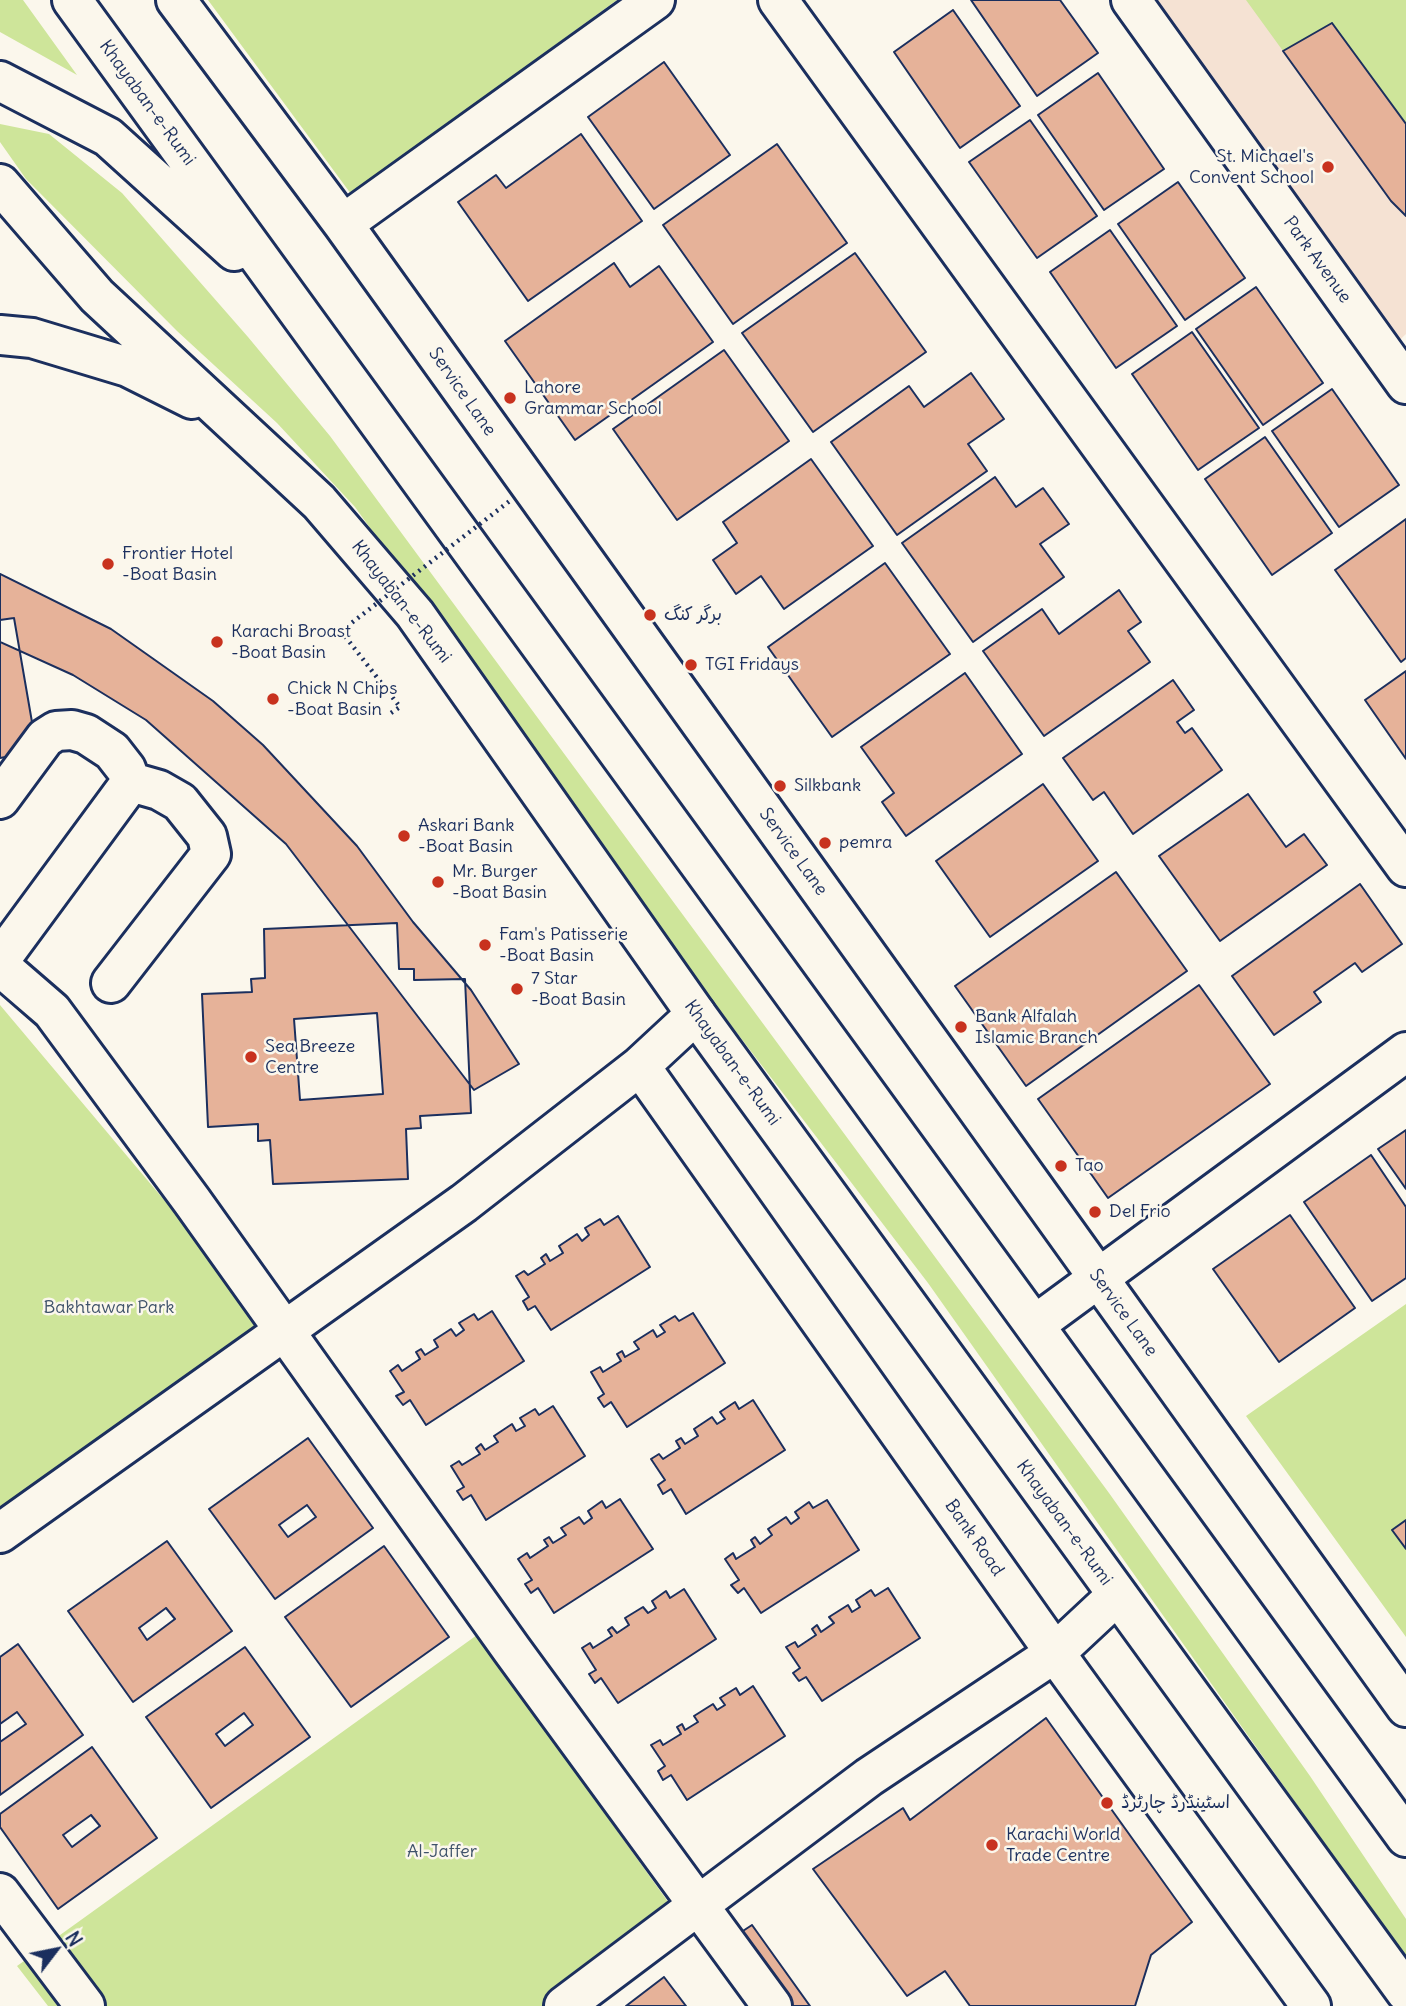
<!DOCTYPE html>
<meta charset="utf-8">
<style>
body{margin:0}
#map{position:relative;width:1406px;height:2006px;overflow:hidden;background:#fbf7ec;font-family:Delius,sans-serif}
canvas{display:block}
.north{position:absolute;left:21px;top:1915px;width:70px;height:70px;-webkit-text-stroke:5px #fbf7ec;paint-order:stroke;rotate:58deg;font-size:19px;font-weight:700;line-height:28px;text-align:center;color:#1b2f5e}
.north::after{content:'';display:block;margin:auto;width:24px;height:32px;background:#1b2f5e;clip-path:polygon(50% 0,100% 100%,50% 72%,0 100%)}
</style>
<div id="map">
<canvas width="1406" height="2006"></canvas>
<div class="north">N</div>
</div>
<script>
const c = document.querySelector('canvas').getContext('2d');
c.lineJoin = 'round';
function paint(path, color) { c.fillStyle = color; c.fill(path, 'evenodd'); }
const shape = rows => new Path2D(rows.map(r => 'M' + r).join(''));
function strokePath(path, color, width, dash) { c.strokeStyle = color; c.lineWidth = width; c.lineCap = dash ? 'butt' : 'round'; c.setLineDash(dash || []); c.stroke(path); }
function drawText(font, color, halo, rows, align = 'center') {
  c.font = font + ' Delius,"Playpen Sans Arabic",sans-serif'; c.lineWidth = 5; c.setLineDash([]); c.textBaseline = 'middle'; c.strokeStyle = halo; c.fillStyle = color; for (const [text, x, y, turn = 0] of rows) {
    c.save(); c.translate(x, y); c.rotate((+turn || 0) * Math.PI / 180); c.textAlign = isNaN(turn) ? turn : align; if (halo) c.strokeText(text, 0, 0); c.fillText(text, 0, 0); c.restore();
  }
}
paint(shape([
 [1131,0,1406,0,1406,334,1385,354]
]), '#f5e2d3');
paint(shape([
 [0,0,23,0,77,75,0,32],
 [208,0,617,0,351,194],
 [1246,0,1406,0,1406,124,1332,24,1283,51],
 [0,124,49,134,122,193,248,337,330,436,1109,1493,1310,1776,1406,1919,1406,1959,928,1283,669,944,355,507,277,423,177,331,26,179,0,142],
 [0,1005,170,1207,260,1332,0,1520],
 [1406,1304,1406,1637,1246,1416],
 [477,1635,681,1920,567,2006,48,2006,17,1966]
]), '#cee59a');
const building = shape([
 [971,0,1060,0,1098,53,1037,96,971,0],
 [953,10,1020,106,960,148,894,52,953,10],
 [1332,23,1406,124,1406,216,1391,201,1283,51,1332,23],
 [664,62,730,155,654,209,588,117,664,62],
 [1098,73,1164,169,1104,210,1038,115,1098,73],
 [1030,120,1097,216,1037,258,969,162,1030,120],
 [581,134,642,221,528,301,458,202,496,175,506,188,581,134],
 [777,144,847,243,733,324,663,225,777,144],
 [1178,182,1245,278,1185,320,1118,224,1178,182],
 [1110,230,1177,326,1116,368,1050,272,1110,230],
 [855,253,926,352,813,432,742,333,855,253],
 [614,263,630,287,659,266,713,342,575,440,505,341,614,263],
 [1256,287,1323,383,1263,425,1196,329,1256,287],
 [1192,332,1259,428,1198,470,1132,374,1192,332],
 [724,350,789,441,677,520,613,429,724,350],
 [971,373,1004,419,968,444,987,471,897,535,831,442,909,386,924,407,971,373],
 [1332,389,1399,485,1339,527,1272,431,1332,389],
 [1265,437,1332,533,1272,575,1205,479,1265,437],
 [811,459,873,546,784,609,761,576,736,594,713,560,737,543,723,522,811,459],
 [995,477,1016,507,1043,488,1069,524,1040,544,1064,577,973,642,902,543,995,477],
 [1406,519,1406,658,1401,662,1335,570,1406,519],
 [885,563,950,654,832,737,768,647,885,563],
 [0,574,111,629,213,701,263,745,357,846,413,922,471,990,519,1064,474,1090,286,844,146,720,73,675,0,642,0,574],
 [1119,590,1141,622,1128,631,1150,662,1044,736,983,651,1042,609,1059,634,1119,590],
 [14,618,37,751,0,758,0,620,14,618],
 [1406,671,1406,759,1365,700,1406,671],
 [965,673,1022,754,906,836,882,802,894,793,861,747,965,673],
 [1173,680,1194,710,1177,722,1185,733,1192,728,1222,770,1133,834,1104,792,1093,800,1063,758,1173,680],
 [1043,784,1098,861,990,937,936,861,1043,784],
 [1248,794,1286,847,1304,834,1327,865,1220,941,1159,856,1248,794],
 [1116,872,1187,971,1026,1086,955,986,1116,872],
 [1360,884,1402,944,1362,972,1355,963,1314,992,1321,1002,1274,1035,1232,976,1360,884],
 [397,923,399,969,414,969,414,980,465,979,471,1113,420,1116,421,1128,406,1129,408,1179,273,1184,270,1140,258,1141,258,1124,208,1127,202,994,252,992,251,979,265,978,264,929,397,923],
 [377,1013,383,1094,300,1100,294,1019,377,1013],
 [1199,985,1270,1084,1108,1198,1038,1099,1199,985],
 [1406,1130,1406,1189,1378,1149,1406,1130],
 [1371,1155,1406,1207,1406,1278,1372,1301,1304,1202,1371,1155],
 [1290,1215,1355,1308,1279,1362,1213,1269,1290,1215],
 [618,1216,650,1267,551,1330,535,1306,528,1310,523,1301,529,1297,516,1276,524,1271,528,1275,545,1264,541,1258,546,1254,550,1261,563,1253,559,1246,577,1234,582,1241,589,1235,585,1228,600,1219,604,1225,618,1216],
 [492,1311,524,1361,426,1425,410,1400,403,1405,396,1396,404,1392,390,1371,398,1365,402,1371,420,1359,416,1352,421,1349,425,1355,438,1347,434,1340,451,1329,456,1336,464,1330,459,1323,474,1314,478,1320,492,1311],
 [693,1313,725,1363,627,1427,611,1402,604,1407,598,1398,604,1394,591,1372,600,1367,603,1372,621,1361,617,1354,622,1351,625,1357,639,1349,634,1342,653,1330,657,1337,665,1332,660,1325,675,1316,679,1321,693,1313],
 [753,1400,785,1450,686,1514,671,1489,663,1494,658,1485,665,1480,651,1459,659,1454,663,1459,680,1448,676,1441,681,1438,685,1444,698,1436,694,1429,712,1417,717,1424,725,1419,720,1412,735,1402,739,1409,753,1400],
 [553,1406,585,1456,486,1520,471,1495,463,1500,457,1491,464,1487,451,1466,459,1461,462,1465,480,1454,476,1448,481,1444,485,1450,498,1442,494,1436,512,1424,516,1431,525,1426,520,1418,535,1409,539,1415,553,1406],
 [308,1438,373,1528,275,1599,209,1509,308,1438],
 [620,1499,653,1549,554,1613,538,1588,531,1593,525,1584,532,1580,518,1559,527,1553,530,1558,548,1546,544,1540,549,1537,553,1543,566,1535,561,1528,579,1517,584,1524,592,1518,588,1511,602,1501,606,1508,620,1499],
 [827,1500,859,1550,761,1613,744,1588,738,1593,731,1585,739,1580,725,1559,733,1553,736,1559,755,1547,751,1540,755,1537,760,1544,772,1535,768,1529,786,1517,791,1524,799,1518,795,1512,809,1502,813,1508,827,1500],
 [307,1505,316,1517,288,1537,279,1525,307,1505],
 [1406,1520,1406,1549,1392,1530,1406,1520],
 [167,1541,232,1631,133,1702,68,1611,167,1541],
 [384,1546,449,1637,351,1707,285,1617,384,1546],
 [888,1588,920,1638,822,1701,806,1677,799,1681,793,1673,800,1668,786,1647,795,1642,798,1647,816,1635,812,1629,817,1625,821,1632,834,1623,829,1617,848,1605,852,1612,860,1607,856,1600,871,1590,875,1596,888,1588],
 [684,1589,716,1639,618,1703,601,1678,595,1683,589,1674,596,1670,582,1648,590,1643,593,1648,612,1636,608,1630,612,1627,617,1633,629,1625,625,1618,643,1607,648,1613,656,1608,652,1601,666,1591,670,1598,684,1589],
 [166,1608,175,1619,147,1640,139,1628,166,1608],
 [18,1644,83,1735,0,1795,0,1657,18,1644],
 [245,1647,310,1737,211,1808,146,1717,245,1647],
 [753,1686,785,1736,687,1800,671,1775,663,1780,658,1771,665,1766,651,1745,660,1740,663,1745,681,1734,677,1727,682,1724,685,1730,698,1722,694,1716,713,1704,717,1710,725,1705,720,1698,736,1688,740,1695,753,1686],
 [17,1712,26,1724,0,1742,0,1724,17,1712],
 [244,1713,253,1725,225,1746,216,1734,244,1713],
 [1046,1718,1192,1922,1151,1955,1135,2006,970,2006,945,1971,907,1996,813,1869,903,1808,910,1820,1046,1718],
 [92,1747,157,1838,58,1909,0,1827,0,1814,92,1747],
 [91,1815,100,1826,72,1847,63,1835,91,1815],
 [752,1925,810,2006,768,2006,723,1944,752,1925],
 [664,1977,686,2006,626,2006,664,1977]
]);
paint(building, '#e6b299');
strokePath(building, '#1b2f5e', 2);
const minor = shape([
 [176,0,343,224,1406,1707],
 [778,0,1406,867],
 [1131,0,1406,384],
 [343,224,655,0],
 [0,799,45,738,56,731,72,730,86,734,112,751,126,769,131,782,0,960],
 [0,966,52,1011,192,1201,512,1650,772,2006],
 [111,983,211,854,207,836,180,802,159,790,131,782],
 [640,1066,1055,1653,1311,2006],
 [1036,1324,1406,1052],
 [0,1533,464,1203,640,1066,696,1014],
 [0,1893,85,2006],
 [564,2006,869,1777,1055,1653,1116,1596]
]);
const major = shape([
 [72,0,1406,1837],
 [0,81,108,137,234,251],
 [0,184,97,296,319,502,415,614,696,1014,1406,1992],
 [0,335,32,338,128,367,192,399]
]);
strokePath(minor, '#1b2f5e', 44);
strokePath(major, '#1b2f5e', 44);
strokePath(shape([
 [341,631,400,707,388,715]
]), '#1b2f5e', 4.5, [2, 5]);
strokePath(minor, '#fbf7ec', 38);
strokePath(major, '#fbf7ec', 38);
strokePath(shape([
 [341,631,511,500]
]), '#1b2f5e', 4.5, [2, 5]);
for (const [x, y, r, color] of [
 [1328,167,7,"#c8321e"],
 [510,398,7,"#c8321e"],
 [108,564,7,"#c8321e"],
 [650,615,7,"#c8321e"],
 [217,642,7,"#c8321e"],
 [691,665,7,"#c8321e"],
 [273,699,7,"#c8321e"],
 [780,786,7,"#c8321e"],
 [404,836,7,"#c8321e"],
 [825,843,7,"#c8321e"],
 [438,882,7,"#c8321e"],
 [485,945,7,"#c8321e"],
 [517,989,7,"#c8321e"],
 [961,1027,7,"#c8321e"],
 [251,1057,7,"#c8321e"],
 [1061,1166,7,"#c8321e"],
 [1095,1212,7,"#c8321e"],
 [1107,1803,7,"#c8321e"],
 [992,1845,7,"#c8321e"]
]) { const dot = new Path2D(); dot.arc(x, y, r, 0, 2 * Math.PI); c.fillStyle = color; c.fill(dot); strokePath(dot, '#fbf7ec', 2.5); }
drawText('18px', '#1b2f5e', '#fbf7ec', [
 ["Khayaban-e-Rumi",147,103,54],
 ["Park Avenue",1317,260,54],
 ["Service Lane",462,392,55],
 ["Khayaban-e-Rumi",401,602,52],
 ["Service Lane",793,852,54],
 ["Khayaban-e-Rumi",732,1063,54],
 ["Service Lane",1123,1313,54],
 ["Khayaban-e-Rumi",1064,1523,54],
 ["Bank Road",974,1538,55]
]);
drawText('18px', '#1b2f5e', '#fbf7ec', [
 ["St. Michael's",1314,157,"right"],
 ["Convent School",1314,178,"right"],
 ["Lahore",524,388],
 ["Grammar School",524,409],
 ["Frontier Hotel",122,554],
 ["-Boat Basin",122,575],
 ["برگر کنگ",664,615],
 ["Karachi Broast",231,632],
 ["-Boat Basin",231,653],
 ["TGI Fridays",705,665],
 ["Chick N Chips",287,689],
 ["-Boat Basin",287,710],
 ["Silkbank",794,786],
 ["Askari Bank",418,826],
 ["-Boat Basin",418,847],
 ["pemra",839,843],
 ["Mr. Burger",452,872],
 ["-Boat Basin",452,893],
 ["Fam's Patisserie",499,935],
 ["-Boat Basin",499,956],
 ["7 Star",531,979],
 ["-Boat Basin",531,1000],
 ["Bank Alfalah",975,1017],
 ["Islamic Branch",975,1038],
 ["Sea Breeze",265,1047],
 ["Centre",265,1068],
 ["Tao",1075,1166],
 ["Del Frio",1109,1212],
 ["اسٹینڈرڈ چارٹرڈ",1121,1803],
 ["Karachi World",1006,1835],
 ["Trade Centre",1006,1856]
], 'left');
drawText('18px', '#3f536a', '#fbf7ec', [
 ["Bakhtawar Park",109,1308],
 ["Al-Jaffer",442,1852]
]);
</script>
